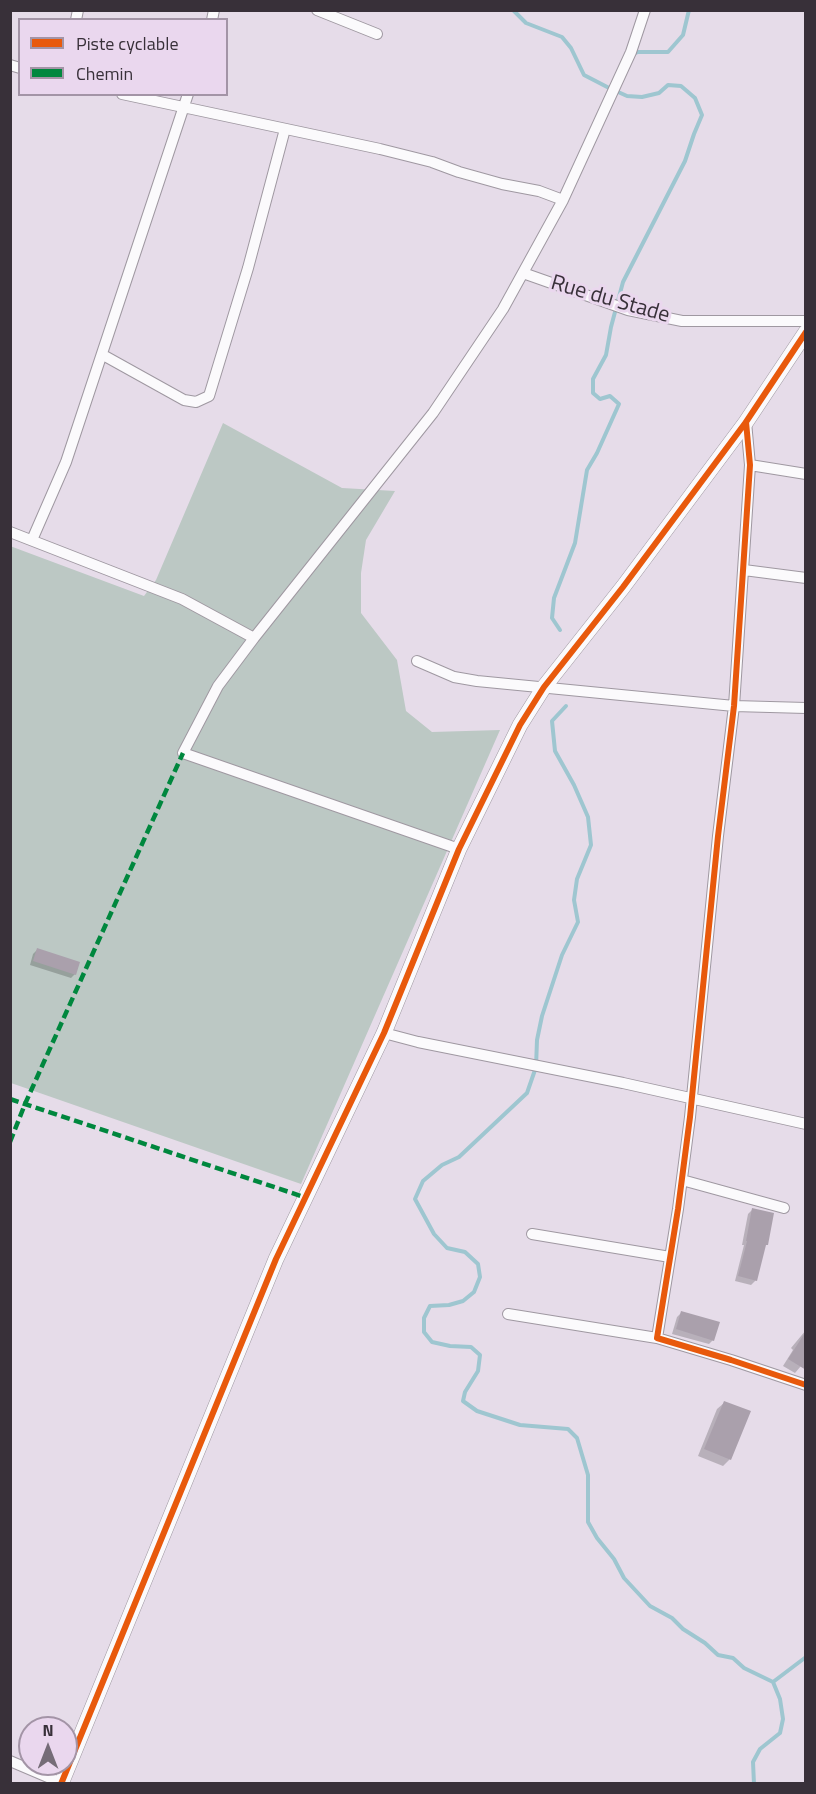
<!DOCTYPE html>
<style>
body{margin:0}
#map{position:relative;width:816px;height:1794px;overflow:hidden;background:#e6dce9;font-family:"Titillium Web",sans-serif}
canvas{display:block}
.frame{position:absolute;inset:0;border:12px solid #383039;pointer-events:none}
.legend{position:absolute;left:18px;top:18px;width:210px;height:78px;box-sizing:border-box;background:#ead7ee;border:2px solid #a394a6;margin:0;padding:8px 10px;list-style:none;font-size:18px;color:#383039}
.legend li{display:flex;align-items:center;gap:12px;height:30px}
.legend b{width:30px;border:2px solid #a394a6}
.north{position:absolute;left:18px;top:1716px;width:60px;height:60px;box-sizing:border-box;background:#ead7ee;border:2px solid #a394a6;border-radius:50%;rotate:0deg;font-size:16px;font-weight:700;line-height:24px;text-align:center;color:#383039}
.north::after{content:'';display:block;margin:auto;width:21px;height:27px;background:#756c77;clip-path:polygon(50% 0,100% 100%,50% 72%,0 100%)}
</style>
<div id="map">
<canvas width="816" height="1794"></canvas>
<div class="frame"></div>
<ul class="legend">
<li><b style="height:8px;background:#e8590c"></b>Piste cyclable</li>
<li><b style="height:8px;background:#00873e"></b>Chemin</li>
</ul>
<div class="north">N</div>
</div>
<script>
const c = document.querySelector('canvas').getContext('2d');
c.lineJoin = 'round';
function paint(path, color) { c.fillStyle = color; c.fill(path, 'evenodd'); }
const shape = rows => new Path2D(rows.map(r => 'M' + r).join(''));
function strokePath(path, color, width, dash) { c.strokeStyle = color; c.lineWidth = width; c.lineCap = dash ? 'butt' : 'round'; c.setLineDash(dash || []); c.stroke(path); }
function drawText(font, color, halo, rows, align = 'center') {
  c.font = font + ' "Titillium Web",sans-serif'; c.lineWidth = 6; c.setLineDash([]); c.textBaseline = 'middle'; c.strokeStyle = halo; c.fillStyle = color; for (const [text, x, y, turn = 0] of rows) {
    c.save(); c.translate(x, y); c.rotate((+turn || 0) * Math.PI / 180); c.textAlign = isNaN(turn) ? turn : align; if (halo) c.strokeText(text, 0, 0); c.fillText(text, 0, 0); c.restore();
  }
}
paint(shape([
 [223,423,342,488,395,491,366,540,361,573,361,613,397,660,406,711,432,732,500,730,301,1184,11,1083,10,546,144,596,156,580]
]), '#bcc8c4');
paint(shape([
 [37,950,75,974,71,978,30,965,33,954],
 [752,1210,764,1246,756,1280,751,1285,735,1281,744,1245,742,1245,748,1214],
 [682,1312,713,1340,709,1344,672,1334,677,1317],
 [806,1330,806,1360,795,1373,783,1366,793,1350,791,1348],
 [724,1403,730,1459,723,1466,698,1456,717,1409]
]), '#0003');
strokePath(shape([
 [513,10,526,23,562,37,571,48,584,75,613,90],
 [633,54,638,52,668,52,683,35,689,10],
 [560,630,552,618,554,598,575,543,587,470,597,453,619,404,610,396,600,399,593,393,593,379,606,355,611,327,623,282,685,161,694,134,702,115,695,98,681,86,668,85,659,93,642,97,627,96,616,91],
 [566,706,552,721,555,751,574,785,588,817,591,845,577,879,574,900,578,922,562,955,542,1016,537,1040,536,1067,527,1093,459,1157,442,1165,423,1181,415,1199,434,1234,447,1248,465,1252,478,1264,480,1277,474,1292,463,1301,449,1305,430,1306,424,1318,424,1332,432,1342,450,1346,471,1347,480,1355,478,1371,465,1392,463,1401,477,1411,520,1425,568,1429,577,1438,588,1475,588,1522,597,1538,614,1559,624,1578,650,1606,672,1618,683,1629,705,1643,718,1655,733,1658,744,1668,773,1682,780,1699,783,1719,780,1733,760,1749,753,1762,754,1784],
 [773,1682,806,1657]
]), '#9ec6d0', 4);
paint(shape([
 [37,948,80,962,76,975,33,961],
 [752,1208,774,1213,768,1245,766,1245,757,1281,738,1276,747,1241,746,1241],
 [681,1311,720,1322,714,1341,676,1329],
 [806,1331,806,1370,788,1359],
 [724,1401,751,1411,731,1460,704,1449]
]), '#aaa0ac');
const street = shape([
 [317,10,377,34],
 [76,20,78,10],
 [212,20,214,10],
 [10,65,20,68],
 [122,94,380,149,432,162,459,172,502,184,539,191,563,200],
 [523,273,628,310,682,321,806,321],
 [103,355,184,400,196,402,209,396,248,268,285,129],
 [746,422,750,465,734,706,718,836,690,1117,678,1209,657,1338,731,1360,806,1385],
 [750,465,806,474],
 [10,532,182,599,254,638,433,413,503,309,563,200,631,52,645,10],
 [32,540,66,462,188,94],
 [744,570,806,578],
 [254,638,218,686,183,753,459,849],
 [417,661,454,677,477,681,734,706,806,708],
 [384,1033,418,1042,623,1083,806,1124],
 [682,1180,784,1208],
 [532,1234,670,1257],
 [508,1314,657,1338],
 [10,1761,64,1784]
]);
const secondary = shape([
 [61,1784,276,1259,384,1033,459,849,520,725,544,687,623,587,746,422,806,332]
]);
strokePath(street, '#9f98a1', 12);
strokePath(secondary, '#9f98a1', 16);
strokePath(street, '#fbfafc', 10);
strokePath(secondary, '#fbfafc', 15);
strokePath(shape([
 [10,1099,304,1197],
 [10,1142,25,1104,183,753]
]), '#00873e', 4.5, [9, 4.5]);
strokePath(shape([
 [746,422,750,465,734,706,718,836,690,1117,678,1209,657,1338,731,1360,806,1385],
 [61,1784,276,1259,384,1033,459,849,520,725,544,687,623,587,746,422,806,332]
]), '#e8590c', 6);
drawText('22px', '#383039', '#ead7ee', [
 ["Rue du Stade",610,300,16]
]);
</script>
